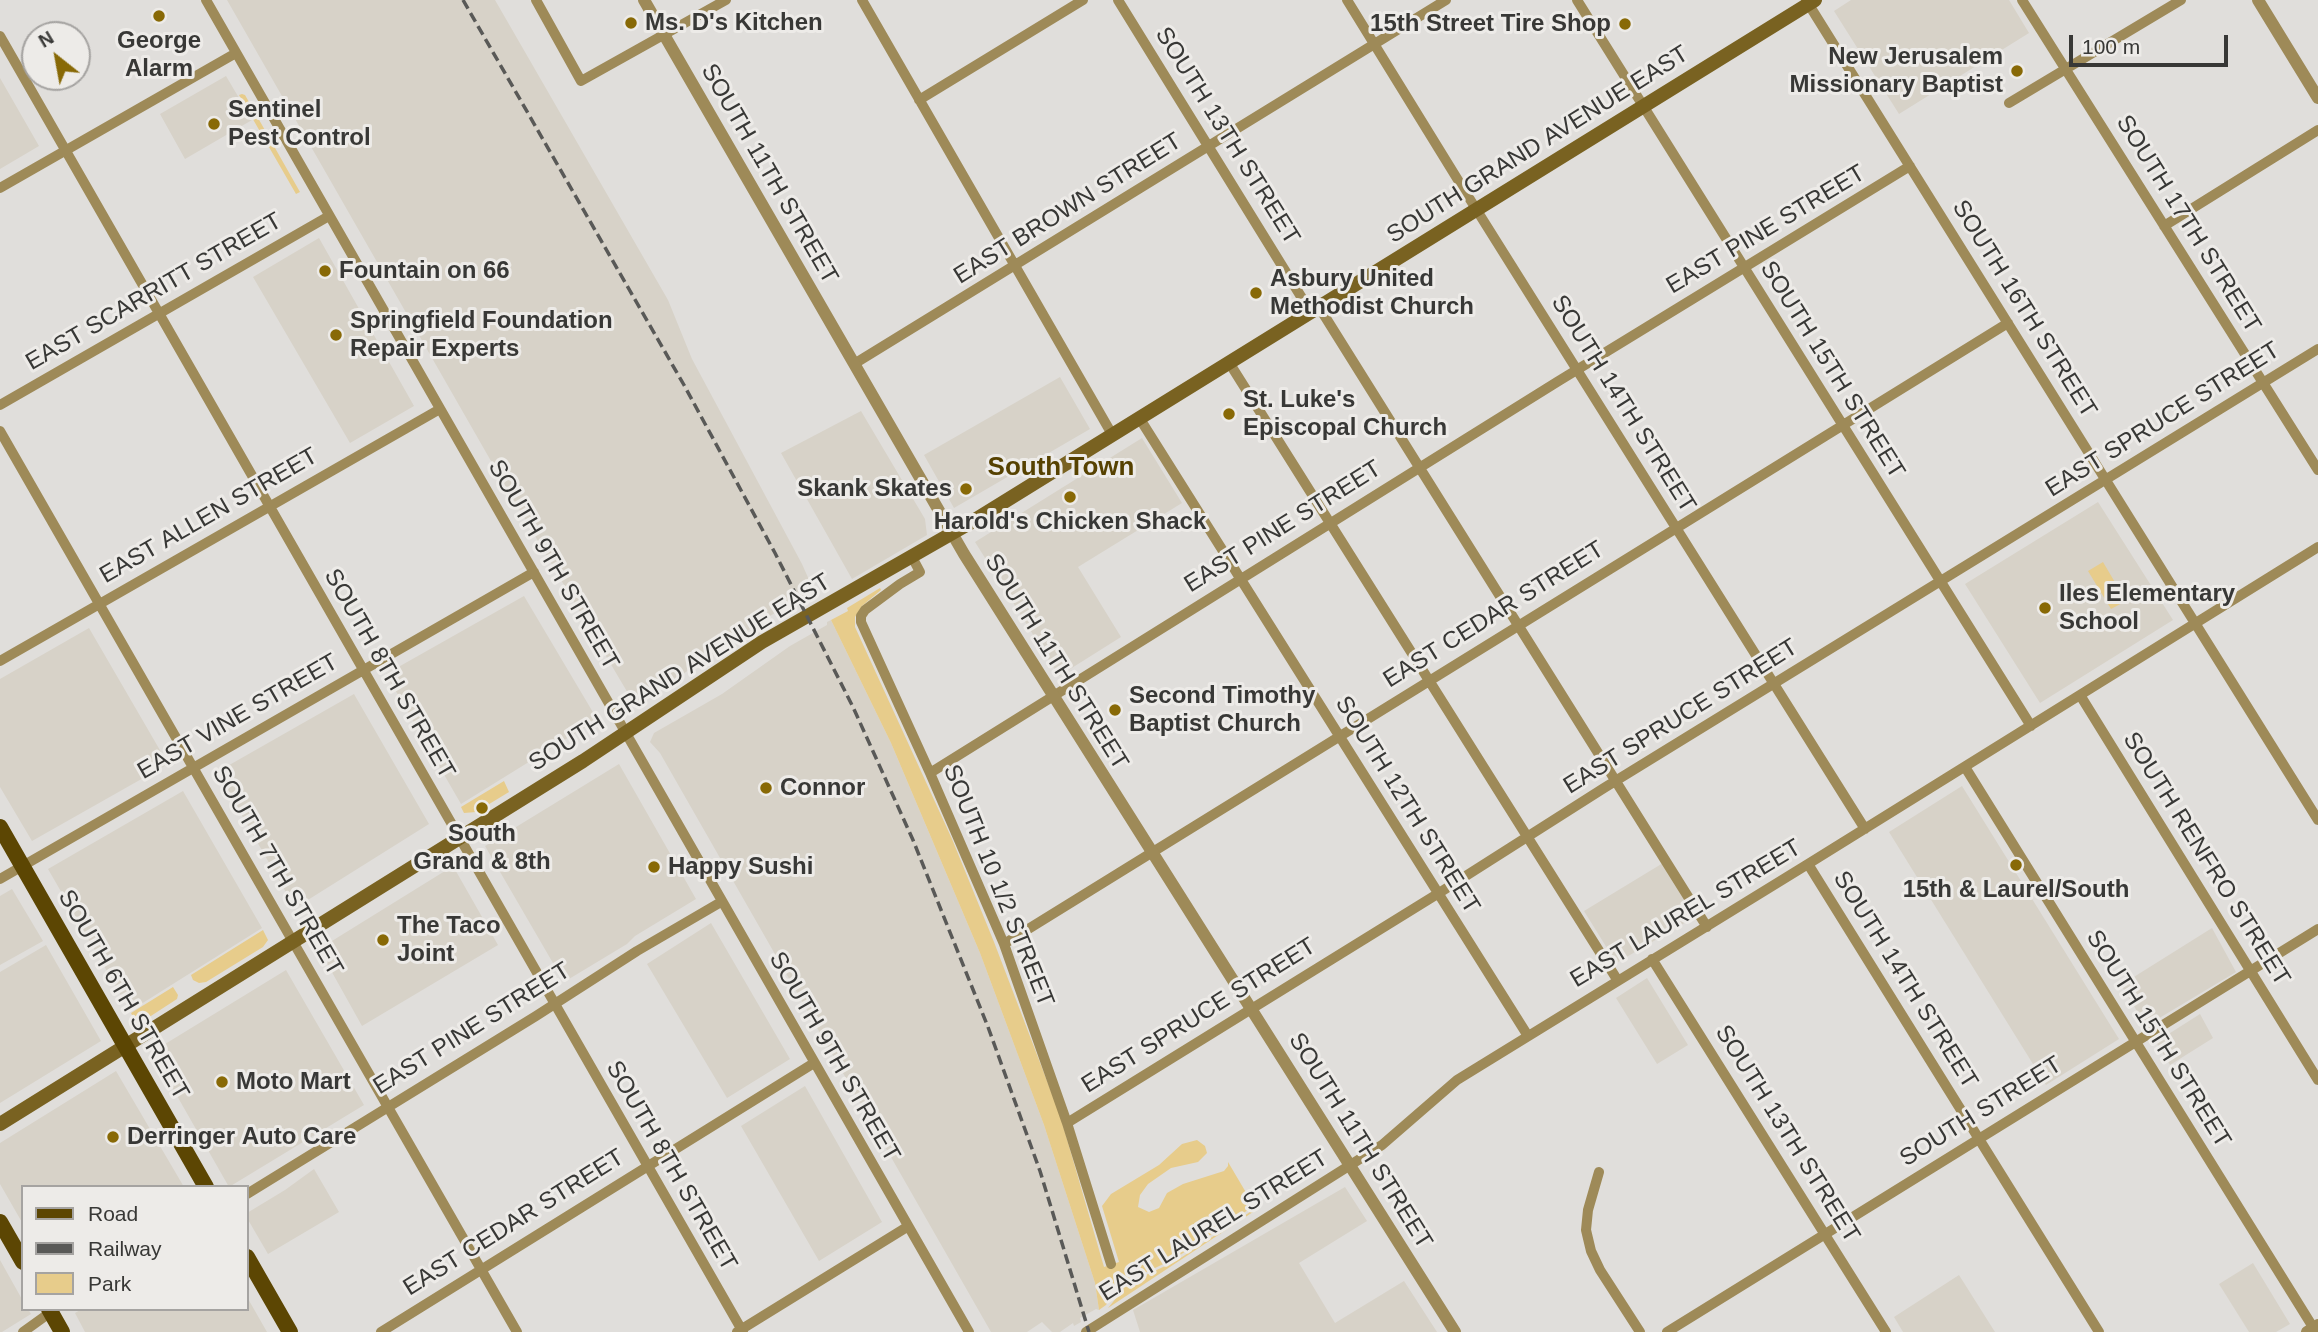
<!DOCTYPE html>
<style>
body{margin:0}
#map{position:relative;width:2318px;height:1332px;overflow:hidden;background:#e0dedb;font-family:Helvetica,sans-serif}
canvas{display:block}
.legend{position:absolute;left:21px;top:1185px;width:228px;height:126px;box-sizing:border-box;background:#edebe8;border:2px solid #a5a3a1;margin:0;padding:9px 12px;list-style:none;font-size:21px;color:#383836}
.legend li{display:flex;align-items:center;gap:14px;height:35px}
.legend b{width:35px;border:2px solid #a5a3a1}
.north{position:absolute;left:21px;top:21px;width:70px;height:70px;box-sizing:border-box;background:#edebe8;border:2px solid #a5a3a1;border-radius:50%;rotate:329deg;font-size:19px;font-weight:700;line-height:28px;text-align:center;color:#383836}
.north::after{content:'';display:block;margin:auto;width:24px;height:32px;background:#886906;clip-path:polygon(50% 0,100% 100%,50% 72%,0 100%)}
.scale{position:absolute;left:2069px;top:35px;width:159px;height:32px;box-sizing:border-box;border:4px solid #383836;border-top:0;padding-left:9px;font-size:21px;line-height:24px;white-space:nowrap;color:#383836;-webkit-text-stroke:5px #edebe8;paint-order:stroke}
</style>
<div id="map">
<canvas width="2318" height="1332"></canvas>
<ul class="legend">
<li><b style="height:9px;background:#5c4603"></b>Road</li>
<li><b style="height:9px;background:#595957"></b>Railway</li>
<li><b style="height:19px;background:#e7cc8b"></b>Park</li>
</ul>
<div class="north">N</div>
<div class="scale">100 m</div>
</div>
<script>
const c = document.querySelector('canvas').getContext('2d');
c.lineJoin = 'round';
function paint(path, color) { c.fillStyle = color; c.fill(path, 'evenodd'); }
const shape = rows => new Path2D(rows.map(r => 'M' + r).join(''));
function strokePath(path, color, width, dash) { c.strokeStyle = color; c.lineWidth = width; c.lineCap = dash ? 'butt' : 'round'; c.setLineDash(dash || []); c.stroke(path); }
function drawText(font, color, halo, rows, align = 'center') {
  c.font = font + ' Helvetica,sans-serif'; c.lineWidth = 6; c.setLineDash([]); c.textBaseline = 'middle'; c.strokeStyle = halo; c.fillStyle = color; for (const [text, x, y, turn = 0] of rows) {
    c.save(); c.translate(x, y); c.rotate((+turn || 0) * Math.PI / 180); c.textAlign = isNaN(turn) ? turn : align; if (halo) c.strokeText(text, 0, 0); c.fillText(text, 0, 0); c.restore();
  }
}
paint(shape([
 [227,0,495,0,668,300,692,359,802,564,810,582,810,593,768,617,641,702,632,700,499,475],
 [1851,0,2009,0,2029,33,1899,114,1834,11],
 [226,76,252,120,185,159,160,114],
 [0,78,39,146,0,169],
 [319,238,414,406,350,443,253,277],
 [1060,377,1090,429,954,508,924,455],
 [861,411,925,519,927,535,852,579,781,453],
 [1142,438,1182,503,1078,567,1121,637,1059,676,975,542],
 [2098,502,2173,620,2040,703,1965,584],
 [524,596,594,714,595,721,461,804,386,674],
 [831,620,891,743,980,953,1044,1125,1095,1283,1099,1310,1096,1309,1080,1318,1081,1322,1074,1326,1073,1323,1060,1332,1052,1332,1042,1322,1027,1332,991,1332,660,753,650,742,654,733,722,694,790,646,827,625,827,622],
 [89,628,168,764,32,841,0,787,0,679],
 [354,694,429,824,295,908,217,772],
 [619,764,696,899,635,936,627,944,564,982,485,846],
 [1962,786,2119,1039,2046,1085,1889,832],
 [183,791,262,928,130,1011,48,869],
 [1663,863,1689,906,1693,918,1618,962,1615,961,1584,911],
 [453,866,498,945,362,1026,319,949],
 [12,889,43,941,0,965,0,896],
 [711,923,790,1059,727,1098,647,964],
 [2212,928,2236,972,2146,1026,2121,985],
 [46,945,101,1041,0,1103,0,972],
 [286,970,364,1105,229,1187,152,1052],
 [1647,978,1688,1045,1657,1064,1616,998],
 [2200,1014,2213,1038,2170,1065,2156,1042],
 [116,1071,184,1187,23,1187,23,1224,0,1184,0,1143],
 [805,1086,882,1222,819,1261,741,1126],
 [314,1169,339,1212,268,1254,247,1218,247,1213,285,1190],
 [1345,1187,1367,1221,1299,1263,1335,1323,1404,1281,1437,1332,1140,1332,1133,1310],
 [0,1260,23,1301,23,1309,28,1309,31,1314,2,1332,0,1332],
 [2253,1263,2290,1324,2276,1332,2249,1332,2219,1284],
 [1959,1275,1995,1332,1903,1332,1894,1317],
 [247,1297,267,1332,85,1332,75,1313,82,1309,247,1309]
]), '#d7d2c8');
paint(shape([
 [242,94,245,95,300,192,296,194,239,95],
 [2103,562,2126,601,2111,609,2088,571],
 [880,588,881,590,862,606,855,617,855,627,952,839,994,942,1060,1115,1104,1267,1119,1262,1102,1206,1111,1194,1159,1165,1182,1144,1197,1140,1205,1146,1207,1153,1198,1162,1171,1168,1148,1184,1140,1195,1138,1207,1149,1212,1159,1208,1167,1193,1183,1184,1224,1171,1228,1166,1228,1162,1254,1206,1174,1259,1117,1286,1106,1305,1099,1310,1095,1283,1044,1125,980,953,891,743,831,620,848,611,847,608],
 [504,781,509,792,476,812,464,813,461,807],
 [263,930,268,940,263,947,206,982,199,983,193,980,191,975],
 [173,987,178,995,177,999,137,1025,131,1013],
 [1253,1210,1253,1212,1108,1308,1122,1291,1120,1287,1176,1261]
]), '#e7cc8b');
strokePath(shape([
 [206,0,969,1332],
 [536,0,581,81,726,0],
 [862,0,1113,436],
 [1118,0,1305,303,1319,307,1707,927],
 [1347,0,1466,193,1865,829],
 [1577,0,2031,726],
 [1806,0,2318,820],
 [2022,0,2318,470],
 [0,36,743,1332],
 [919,100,1083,0],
 [2009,103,2181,0],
 [0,188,236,53],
 [2164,226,2318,130],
 [854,364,1446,0],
 [1230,364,1618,981],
 [0,405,329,216],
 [1140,419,1528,1036],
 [0,431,517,1332],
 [912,557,920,572,900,584,865,610,861,616,861,622,930,773,1004,944,1067,1123,1111,1264],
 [0,661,440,409],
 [2080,695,2318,1080],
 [1965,767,2316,1332],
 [930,773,1557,382,1910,166],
 [1808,864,2099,1332],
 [0,879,534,572],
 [1004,944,2008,323],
 [1652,959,1886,1332],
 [1067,1123,1439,893,1604,788,2318,349],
 [1599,1172,1588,1210,1586,1230,1591,1251,1600,1270,1640,1332],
 [247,1194,536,1016,637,951,721,902],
 [23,1332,55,1309],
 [381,1332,814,1063],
 [737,1332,907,1227],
 [1086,1332,1382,1145,1457,1080,1808,864,2318,547],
 [1667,1332,2318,929]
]), '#9e8a58', 10);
strokePath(shape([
 [644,0,964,554,1455,1332],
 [2258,0,2318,98],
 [2307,1332,2318,1325]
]), '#9e8a58', 12);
strokePath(shape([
 [0,1124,583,761,762,642,970,523,1815,0]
]), '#796221', 14);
strokePath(shape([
 [0,827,206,1187],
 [0,1222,23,1262],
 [247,1257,290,1332],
 [49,1309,62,1332]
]), '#5c4603', 16);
strokePath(shape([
 [463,0,684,385,775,553,853,707,913,840,988,1027,1040,1171,1089,1332]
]), '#595957', 3.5, [10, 5]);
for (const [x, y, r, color] of [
 [159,16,7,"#886906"],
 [631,23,7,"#886906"],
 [1625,24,7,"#886906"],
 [2017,71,7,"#886906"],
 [214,124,7,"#886906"],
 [325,271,7,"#886906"],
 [1256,293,7,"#886906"],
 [336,335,7,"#886906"],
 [1229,414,7,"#886906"],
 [966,489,7,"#886906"],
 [1070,497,7,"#886906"],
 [2045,608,7,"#886906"],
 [1115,710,7,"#886906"],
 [766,788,7,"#886906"],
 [482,808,7,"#886906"],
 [2016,865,7,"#886906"],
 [654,867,7,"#886906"],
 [383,940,7,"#886906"],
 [222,1082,7,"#886906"],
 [113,1137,7,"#886906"]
]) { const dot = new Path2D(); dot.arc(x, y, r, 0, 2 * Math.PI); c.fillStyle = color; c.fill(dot); strokePath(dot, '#edebe8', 2.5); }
drawText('bold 24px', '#383836', '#edebe8', [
 ["Ms. D's Kitchen",645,23],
 ["15th Street Tire Shop",1611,24,"right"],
 ["George",159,41,"center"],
 ["Alarm",159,69,"center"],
 ["New Jerusalem",2003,57,"right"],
 ["Missionary Baptist",2003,85,"right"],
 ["Sentinel",228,110],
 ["Pest Control",228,138],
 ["Fountain on 66",339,271],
 ["Asbury United",1270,279],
 ["Methodist Church",1270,307],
 ["Springfield Foundation",350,321],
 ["Repair Experts",350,349],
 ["St. Luke's",1243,400],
 ["Episcopal Church",1243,428],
 ["Skank Skates",952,489,"right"],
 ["Harold's Chicken Shack",1070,522,"center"],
 ["Iles Elementary",2059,594],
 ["School",2059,622],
 ["Second Timothy",1129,696],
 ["Baptist Church",1129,724],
 ["Connor",780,788],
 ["South",482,834,"center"],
 ["Grand & 8th",482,862,"center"],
 ["Happy Sushi",668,867],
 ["15th & Laurel/South",2016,890,"center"],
 ["The Taco",397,926],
 ["Joint",397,954],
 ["Moto Mart",236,1082],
 ["Derringer Auto Care",127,1137]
], 'left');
drawText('24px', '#383836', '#edebe8', [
 ["SOUTH 13TH STREET",1227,136,58],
 ["SOUTH GRAND AVENUE EAST",1538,145,-32],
 ["SOUTH 11TH STREET",769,174,60],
 ["EAST BROWN STREET",1068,209,-32],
 ["SOUTH 17TH STREET",2188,224,58],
 ["EAST PINE STREET",1766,230,-31],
 ["EAST SCARRITT STREET",154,292,-30],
 ["SOUTH 16TH STREET",2024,309,58],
 ["SOUTH 15TH STREET",1832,370,58],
 ["SOUTH 14TH STREET",1623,404,58],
 ["EAST SPRUCE STREET",2163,420,-32],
 ["EAST ALLEN STREET",209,516,-30],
 ["EAST PINE STREET",1283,527,-32],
 ["SOUTH 9TH STREET",553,565,60],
 ["EAST CEDAR STREET",1494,615,-32],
 ["SOUTH 11TH STREET",1056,662,58],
 ["SOUTH GRAND AVENUE EAST",680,673,-32],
 ["SOUTH 8TH STREET",389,674,60],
 ["EAST VINE STREET",238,717,-30],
 ["EAST SPRUCE STREET",1681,717,-32],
 ["SOUTH 12TH STREET",1407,805,58],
 ["SOUTH RENFRO STREET",2206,859,58],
 ["SOUTH 7TH STREET",277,871,60],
 ["SOUTH 10 1/2 STREET",998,886,68],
 ["EAST LAUREL STREET",1686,914,-31],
 ["SOUTH 14TH STREET",1905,980,58],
 ["SOUTH 6TH STREET",123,995,60],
 ["EAST SPRUCE STREET",1199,1016,-32],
 ["EAST PINE STREET",472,1029,-32],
 ["SOUTH 15TH STREET",2158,1039,58],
 ["SOUTH 9TH STREET",834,1057,60],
 ["SOUTH STREET",1981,1112,-32],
 ["SOUTH 13TH STREET",1787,1134,58],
 ["SOUTH 11TH STREET",1360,1141,58],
 ["SOUTH 8TH STREET",671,1166,60],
 ["EAST CEDAR STREET",514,1223,-32],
 ["EAST LAUREL STREET",1214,1226,-32]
]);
drawText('bold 26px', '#564100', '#edebe8', [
 ["South Town",1061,468]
]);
</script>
